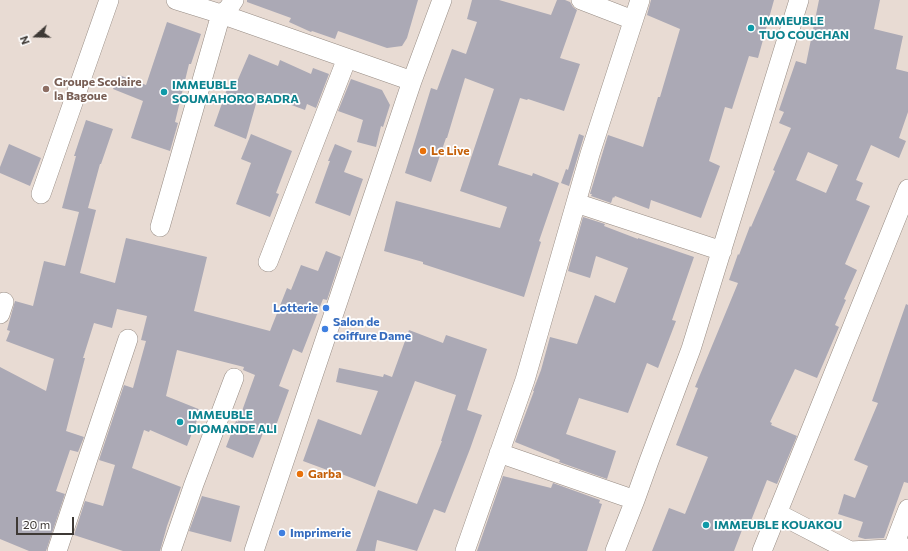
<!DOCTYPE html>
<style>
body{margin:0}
#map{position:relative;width:908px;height:551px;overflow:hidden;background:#e8dbd3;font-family:Commissioner,sans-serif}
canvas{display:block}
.north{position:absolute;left:16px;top:16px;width:40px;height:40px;-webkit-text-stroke:3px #fff;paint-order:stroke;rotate:250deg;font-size:11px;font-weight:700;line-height:16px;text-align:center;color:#3e3935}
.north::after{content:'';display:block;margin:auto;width:14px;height:18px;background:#3e3935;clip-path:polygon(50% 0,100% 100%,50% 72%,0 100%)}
.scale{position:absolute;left:16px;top:517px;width:58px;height:18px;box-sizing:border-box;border:2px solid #3e3935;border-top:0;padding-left:5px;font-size:12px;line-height:14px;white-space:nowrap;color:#3e3935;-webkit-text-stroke:3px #fff;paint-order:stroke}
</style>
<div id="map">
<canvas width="908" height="551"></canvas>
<div class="north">N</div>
<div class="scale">20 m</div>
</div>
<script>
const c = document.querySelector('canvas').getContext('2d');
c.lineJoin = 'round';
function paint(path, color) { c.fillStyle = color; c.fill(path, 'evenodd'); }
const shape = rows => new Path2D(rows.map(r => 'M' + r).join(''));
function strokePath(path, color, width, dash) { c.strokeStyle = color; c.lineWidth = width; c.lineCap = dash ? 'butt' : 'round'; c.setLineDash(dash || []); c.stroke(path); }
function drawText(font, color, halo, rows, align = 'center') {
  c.font = font + ' Commissioner,sans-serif'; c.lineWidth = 3.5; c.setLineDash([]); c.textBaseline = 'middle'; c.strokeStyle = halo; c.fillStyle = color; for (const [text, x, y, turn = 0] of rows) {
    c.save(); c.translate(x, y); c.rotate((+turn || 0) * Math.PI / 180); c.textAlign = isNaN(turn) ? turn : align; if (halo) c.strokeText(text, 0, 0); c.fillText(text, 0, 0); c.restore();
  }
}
paint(shape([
 [247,0,418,0,407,38,402,46,387,48,338,31,335,39,312,31,311,32,289,22,291,18,247,2],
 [472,0,499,0,551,15,557,0,565,0,570,2,573,7,577,10,560,58,580,64,564,111,528,99,527,100,520,98,498,165,532,176,533,173,559,183,539,241,541,242,524,297,423,264,423,262,384,251,396,201,500,228,507,207,460,191,494,89,465,78,447,138,446,138,431,182,405,173,431,88,437,90,452,49,466,54,477,22,467,19],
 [651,0,774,0,758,58,749,56,732,109,725,107,709,161,720,166,701,218,651,200,649,209,615,196,614,198,613,197,611,203,591,196,592,194,590,194,608,135,643,147,658,97,660,97,680,29,647,15],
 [819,0,880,0,874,29,903,36,896,69,908,72,908,112,899,138,906,141,899,158,871,145,856,180,863,183,856,200,870,206,845,264,857,270,844,299,846,300,835,325,839,327,817,378,795,369,770,422,772,423,771,425,797,436,777,484,767,480,747,531,742,530,734,551,652,551,669,508,685,514,708,457,676,445,698,388,695,387,738,283,729,280,738,254,739,255,750,226,751,227,775,171,773,170,791,128,779,123,784,112,779,110,796,61,806,64],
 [808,152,838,165,826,193,796,180],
 [167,22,201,34,191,64,189,64,175,122,178,123,170,151,131,138,143,101,113,89,119,75,146,85],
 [249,54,278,66,280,60,311,74,313,68,329,74,316,108,307,104,305,110,259,93,246,139,214,126,227,89,233,91],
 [351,79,382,90,390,105,383,127,381,126,376,147,357,142,363,120,338,111],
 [86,120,113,129,101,164,100,164,88,208,96,210,80,273,115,283,126,238,207,257,194,311,270,331,287,288,291,290,301,265,318,271,326,251,341,257,327,300,323,299,302,353,293,349,279,386,289,390,274,431,265,428,253,458,226,447,236,421,238,422,255,375,243,370,244,367,177,350,166,396,201,410,187,446,150,430,149,432,144,430,132,468,181,487,167,526,160,551,123,551,74,535,85,501,103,506,115,465,99,460,124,385,133,388,146,341,141,340,147,316,117,309,112,328,94,323,83,358,85,358,66,431,84,437,78,452,70,450,56,491,65,494,46,551,29,551,0,539,0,367,46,391,54,359,6,341,10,331,7,330,15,301,33,306,44,261,65,266,79,212,62,208,76,156,74,156],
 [251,134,292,151,276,193,279,194,270,217,236,204,251,163,241,159],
 [579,134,584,136,569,186,561,183,566,169,568,170],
 [9,144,41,158,30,186,0,173,0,167],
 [335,144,352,151,344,172,363,179,350,216,315,203,330,161,328,161],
 [583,217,605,224,604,226,638,239,638,238,694,257,672,320,676,321,658,368,647,363,628,413,579,398,566,434,616,451,607,479,559,462,560,460,515,442,534,391,533,391,541,370,550,337,577,344,595,295,615,303,628,268,596,256,590,278,568,271],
 [906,304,908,305,908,483,904,482,884,538,865,539,858,537,863,522,838,514,844,494,855,498,868,466,854,460,878,403,872,401],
 [409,330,443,343,446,335,487,349,467,410,482,415,470,449,445,513,434,509,417,551,377,540,375,551,356,551,378,490,417,504,442,441,441,441,456,395,415,381,375,487,339,473,338,474,303,461,318,419,361,435,378,391,336,382,339,368,383,377,384,374,392,377],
 [503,476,551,488,553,483,600,500,599,503,602,504,587,551,477,551],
 [202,496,240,506,231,542,189,531]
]), '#aba9b5');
const street = shape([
 [176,0,221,14,412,81],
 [581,0,633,20],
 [41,194,109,0],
 [576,203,722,251],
 [160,227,221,14,228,9,234,0],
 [268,262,347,58],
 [0,314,4,302],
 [499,453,635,500],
 [777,513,850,551,908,548],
 [893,548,908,509],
 [57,551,128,339],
 [171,551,194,484,234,378],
 [254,551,412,81,442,0],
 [465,551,525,380,590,154,640,0],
 [615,551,635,500,649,461,691,349,799,0],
 [762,551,908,189]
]);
strokePath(street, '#978c84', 20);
strokePath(street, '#fff', 19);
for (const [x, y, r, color] of [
 [751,28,4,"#0f9aa8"],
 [46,89,4,"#8d6e63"],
 [164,92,4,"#0f9aa8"],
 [423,151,4,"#e8710a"],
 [326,308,4,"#3f7fe0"],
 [325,329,4,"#3f7fe0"],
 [180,422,4,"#0f9aa8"],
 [300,474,4,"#e8710a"],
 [706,525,4,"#0f9aa8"],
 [282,533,4,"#3f7fe0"]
]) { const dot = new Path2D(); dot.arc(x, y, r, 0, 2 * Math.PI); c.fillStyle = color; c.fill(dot); strokePath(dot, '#fff', 1.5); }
drawText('bold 12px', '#0d838f', '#fff', [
 ["IMMEUBLE",759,21],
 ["TUO COUCHAN",759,35],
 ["IMMEUBLE",172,85],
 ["SOUMAHORO BADRA",172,99],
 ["IMMEUBLE",188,415],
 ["DIOMANDE ALI",188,429],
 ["IMMEUBLE KOUAKOU",714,525]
], 'left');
drawText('bold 12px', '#785e54', '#fff', [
 ["Groupe Scolaire",54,82],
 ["la Bagoue",54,96]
], 'left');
drawText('bold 12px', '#c56008', '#fff', [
 ["Le Live",431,151],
 ["Garba",308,474]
], 'left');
drawText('bold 12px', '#366cbe', '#fff', [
 ["Lotterie",318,308,"right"],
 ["Salon de",333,322],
 ["coiffure Dame",333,336],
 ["Imprimerie",290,533]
], 'left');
</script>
